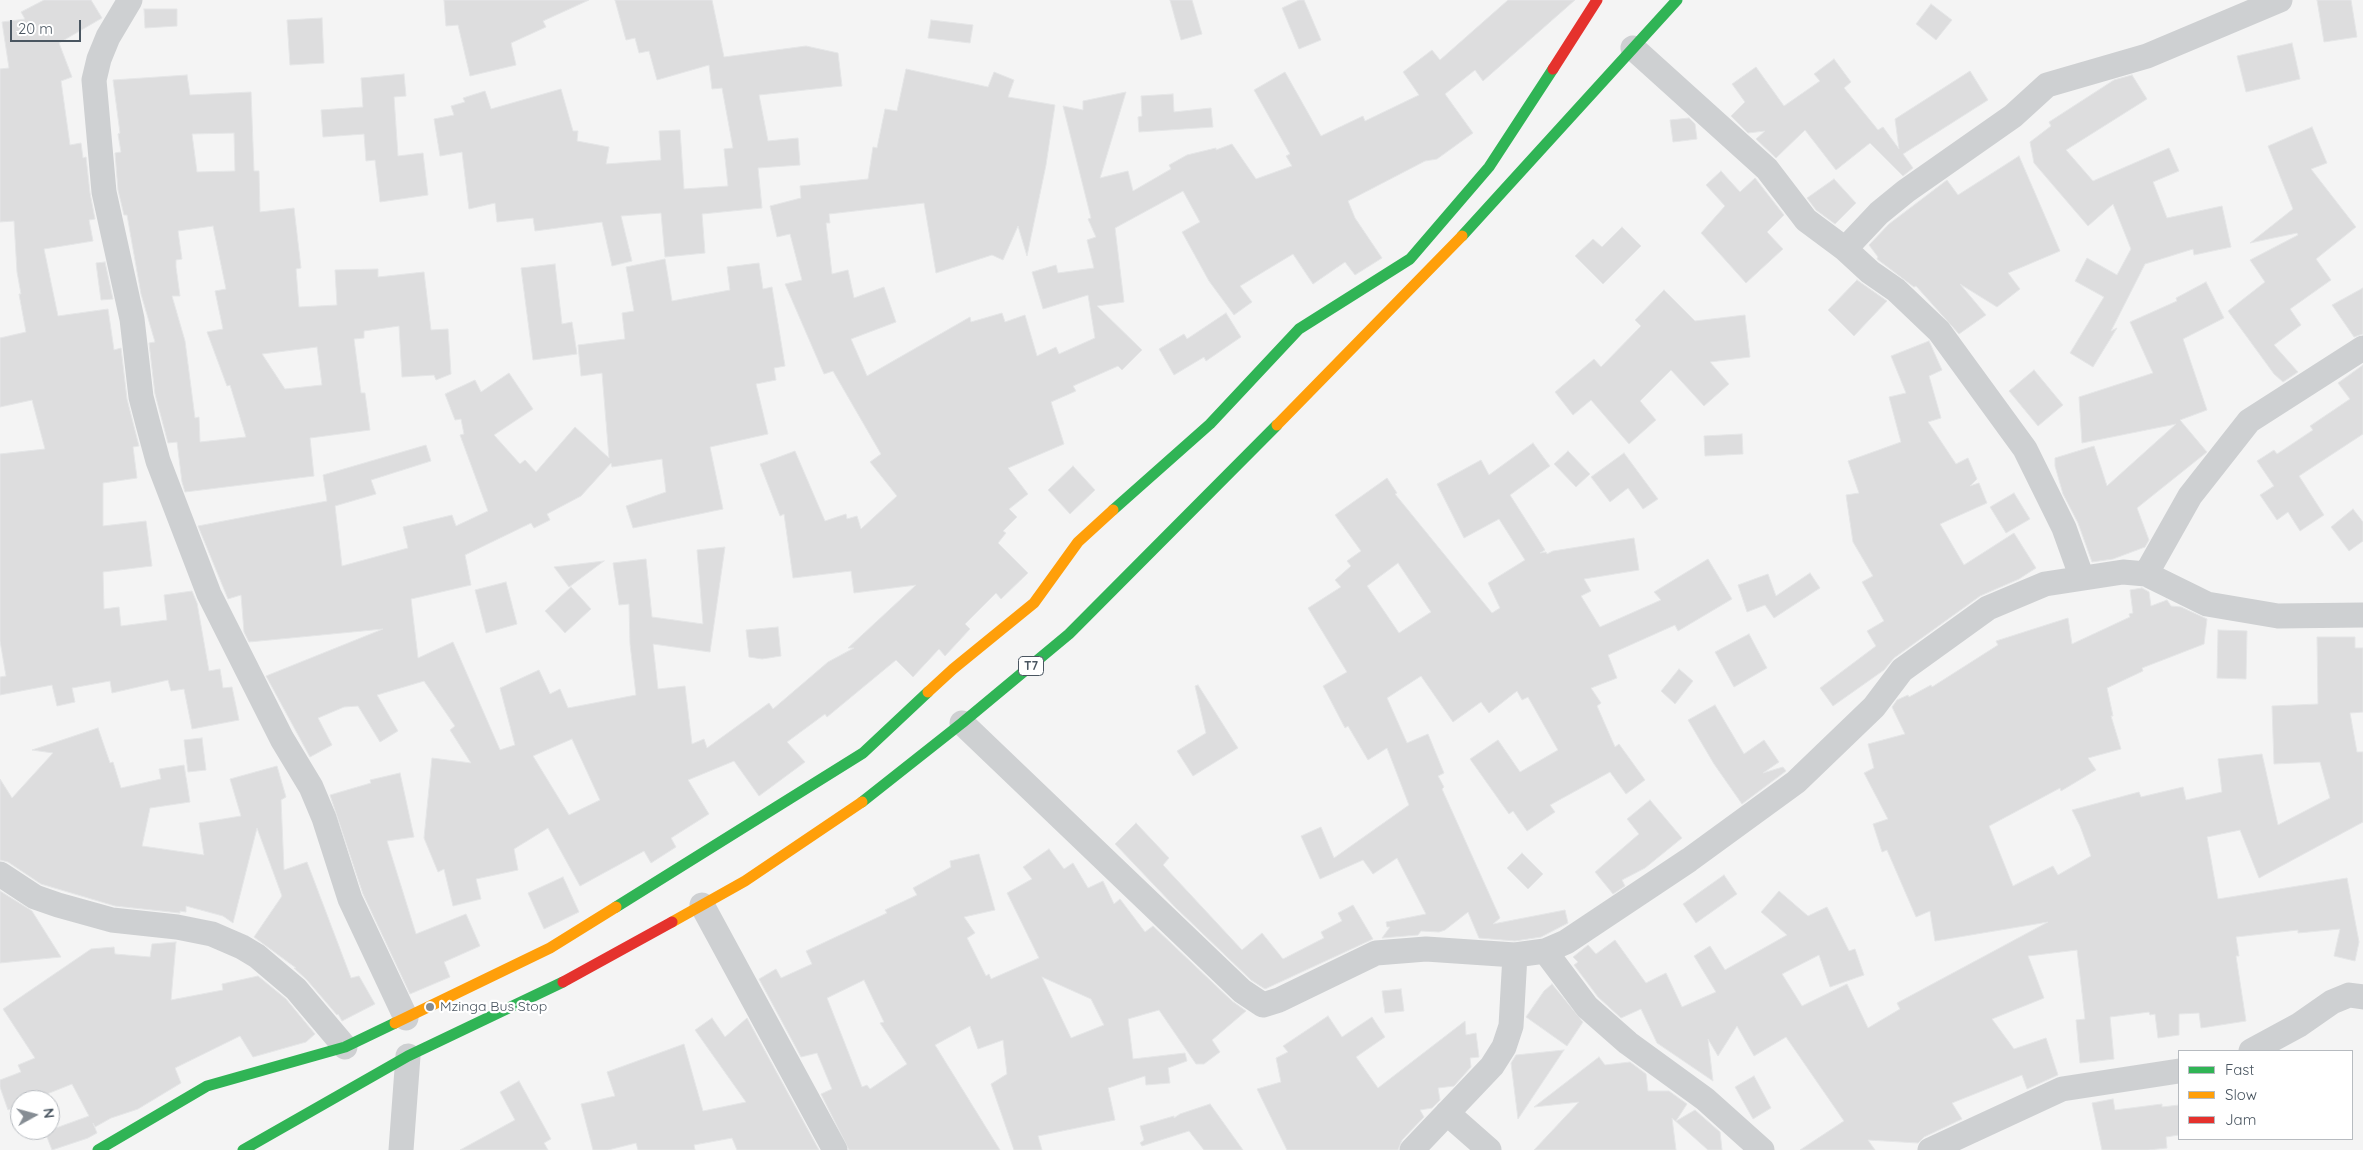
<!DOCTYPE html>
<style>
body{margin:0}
#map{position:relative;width:2363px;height:1150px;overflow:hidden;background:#f4f4f4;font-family:Quicksand,sans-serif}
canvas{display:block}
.legend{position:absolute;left:2178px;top:1050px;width:175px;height:90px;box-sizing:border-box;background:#fff;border:1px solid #b7bbc0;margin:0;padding:6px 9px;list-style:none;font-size:15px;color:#4a5661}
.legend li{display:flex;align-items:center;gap:10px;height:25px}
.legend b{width:25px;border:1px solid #b7bbc0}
.north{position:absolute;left:10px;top:1090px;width:50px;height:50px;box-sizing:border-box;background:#fff;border:1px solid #b7bbc0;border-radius:50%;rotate:83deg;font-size:14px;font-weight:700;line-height:20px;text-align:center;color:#4a5661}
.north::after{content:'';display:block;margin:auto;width:18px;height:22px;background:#868d94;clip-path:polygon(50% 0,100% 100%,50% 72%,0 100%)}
.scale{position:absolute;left:10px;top:20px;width:71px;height:22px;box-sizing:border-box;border:2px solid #4a5661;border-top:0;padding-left:6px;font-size:15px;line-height:18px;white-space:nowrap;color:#4a5661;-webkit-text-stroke:4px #fff;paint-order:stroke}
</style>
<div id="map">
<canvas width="2363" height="1150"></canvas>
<ul class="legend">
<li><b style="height:6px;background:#30b455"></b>Fast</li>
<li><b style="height:6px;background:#ff9f0a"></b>Slow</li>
<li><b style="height:6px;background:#e5322d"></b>Jam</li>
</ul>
<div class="north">N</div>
<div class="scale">20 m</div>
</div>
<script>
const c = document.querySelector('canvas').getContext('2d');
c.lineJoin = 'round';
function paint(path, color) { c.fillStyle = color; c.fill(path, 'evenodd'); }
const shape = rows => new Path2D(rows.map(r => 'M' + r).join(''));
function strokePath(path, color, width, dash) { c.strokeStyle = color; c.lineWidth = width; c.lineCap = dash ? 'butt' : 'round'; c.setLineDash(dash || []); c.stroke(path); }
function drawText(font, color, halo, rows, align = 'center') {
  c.font = font + ' Quicksand,sans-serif'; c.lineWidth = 4.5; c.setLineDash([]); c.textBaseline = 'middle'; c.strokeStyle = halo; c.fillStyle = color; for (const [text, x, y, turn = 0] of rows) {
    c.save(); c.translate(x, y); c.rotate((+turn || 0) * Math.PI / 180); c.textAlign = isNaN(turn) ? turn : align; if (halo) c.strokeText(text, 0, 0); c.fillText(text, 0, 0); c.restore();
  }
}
const building = shape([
 [44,0,91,0,102,18,59,43,72,77,61,81,70,145,81,143,83,158,86,157,90,193,95,219,89,220,93,241,44,249,58,316,108,309,114,350,121,348,127,399,139,446,133,447,137,478,103,483,103,526,146,521,152,566,103,572,104,609,119,607,121,626,167,620,164,595,192,591,197,603,209,671,220,669,223,688,232,687,239,720,192,729,184,689,171,691,168,680,112,693,110,681,72,688,75,702,57,706,52,685,0,695,0,677,6,676,0,641,0,454,45,449,32,400,0,407,0,338,26,332,19,294,21,294,17,272,14,221,0,222,0,69,9,68,2,22,25,19,21,12,44,0],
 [444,0,589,0,543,21,546,27,511,43,516,65,470,76,458,25,446,26,444,0],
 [615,0,712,0,724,57,806,46,838,53,842,86,759,95,768,141,798,138,800,165,758,168,762,208,702,214,705,253,665,257,661,213,621,216,632,261,612,266,602,222,535,231,533,218,497,222,495,203,469,209,462,152,440,156,434,119,454,115,451,106,465,102,463,98,485,91,491,109,561,89,573,131,578,131,577,141,609,147,606,164,661,160,659,131,680,130,684,189,728,186,724,149,733,148,722,88,712,89,709,65,657,80,649,51,639,53,635,38,626,40,615,0],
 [1170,0,1192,0,1202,34,1181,40,1170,0],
 [1299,0,1304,0,1321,40,1299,49,1282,8,1299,0],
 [1508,0,1575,0,1483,81,1475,70,1445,94,1473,133,1437,159,1425,161,1348,201,1355,218,1382,258,1355,275,1345,262,1313,284,1293,254,1240,286,1252,302,1234,315,1209,281,1182,232,1200,222,1183,191,1115,228,1124,302,1097,306,1142,350,1122,370,1118,366,1073,386,1076,391,1051,402,1064,444,1008,468,1028,494,1009,509,1017,517,1003,531,1006,533,998,543,1028,573,1001,599,996,593,965,624,970,629,945,656,939,649,913,677,896,660,827,717,825,714,787,742,805,762,759,796,734,761,688,780,709,814,671,838,676,847,651,863,644,851,580,886,548,828,514,849,518,870,476,879,481,899,453,906,444,869,438,872,424,838,432,758,471,763,450,730,455,726,424,681,377,695,398,731,380,742,358,706,344,707,318,718,332,745,310,757,266,676,383,629,249,642,244,632,241,595,228,599,198,526,327,501,323,475,426,445,431,461,371,480,376,494,335,506,342,566,408,548,403,527,452,515,456,526,488,511,460,435,464,434,461,419,455,420,445,394,475,380,481,392,509,373,533,409,494,435,520,464,525,460,536,472,575,427,609,458,602,373,581,376,578,345,625,339,622,313,634,311,626,267,665,259,672,301,730,290,727,267,759,263,763,289,772,287,785,366,774,368,776,380,756,384,768,434,710,447,723,509,633,528,626,506,666,492,662,459,612,467,611,463,581,496,547,514,550,520,534,528,531,523,465,555,471,585,411,599,418,658,453,642,500,750,515,745,500,688,539,670,550,694,560,689,568,708,636,695,630,644,629,604,619,605,613,563,646,559,652,617,703,624,697,550,725,547,710,652,653,644,658,689,685,686,692,744,704,739,707,748,769,703,773,709,828,662,854,648,848,648,916,585,854,593,851,571,793,578,784,514,780,516,760,464,795,451,825,521,846,514,847,519,857,516,861,529,897,496,870,462,881,454,833,371,824,374,785,284,802,280,790,234,777,237,770,206,801,198,800,186,868,179,873,147,877,148,885,109,897,111,906,69,988,87,994,72,1014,80,1008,97,1055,105,1046,165,1027,256,1018,226,1003,260,992,255,936,273,924,203,829,214,830,223,826,223,832,274,848,270,854,298,884,287,896,322,851,339,867,376,970,317,971,322,1002,313,1005,322,1025,315,1037,356,1056,347,1059,354,1095,338,1088,295,1043,309,1032,272,1056,265,1058,273,1094,268,1087,240,1096,237,1088,219,1091,218,1063,106,1083,110,1083,101,1126,92,1100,178,1128,171,1133,191,1171,169,1169,165,1187,155,1216,148,1216,150,1232,144,1256,179,1292,166,1286,156,1290,154,1254,90,1285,72,1321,136,1363,116,1365,121,1419,95,1403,72,1432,50,1440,60,1508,0],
 [572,739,600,800,569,815,533,756,572,739],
 [2317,0,2351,0,2357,37,2324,42,2317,0],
 [1931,4,1952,20,1936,40,1916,24,1931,4],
 [144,9,177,9,177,26,145,28,144,9],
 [322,18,324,63,290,65,287,20,322,18],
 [931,20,973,25,970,43,928,38,931,20],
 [2292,43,2300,79,2246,92,2237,56,2292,43],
 [1834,59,1851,82,1844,88,1878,130,1883,127,1899,149,1895,119,1970,71,1988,100,1903,154,1913,168,1903,176,1870,143,1836,170,1805,130,1776,158,1756,139,1765,131,1748,133,1731,116,1745,102,1732,84,1756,67,1784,106,1820,81,1814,74,1834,59],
 [404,74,406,96,394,97,398,156,423,153,428,195,380,202,375,160,366,161,364,134,323,137,321,110,363,107,361,78,404,74],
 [187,75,190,95,251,92,254,171,259,171,260,212,294,208,301,268,296,269,299,307,337,305,335,270,378,269,378,277,424,272,431,330,448,329,451,374,436,380,434,375,402,377,399,326,364,331,364,338,354,339,361,393,365,393,370,430,310,438,314,476,185,492,182,482,177,442,168,443,155,394,149,343,155,342,141,294,127,215,124,215,118,190,115,153,121,152,118,134,120,133,113,80,187,75],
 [234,133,235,171,197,172,192,134,234,133],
 [213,226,226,289,215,291,223,329,207,332,227,386,230,385,246,437,200,442,199,417,195,418,185,341,172,296,180,296,176,267,176,260,182,259,178,231,213,226],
 [317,347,322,385,285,389,262,354,317,347],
 [2132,75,2147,99,2066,150,2093,181,2169,148,2179,171,2153,182,2167,218,2222,206,2231,247,2194,255,2193,249,2145,264,2111,331,2117,328,2093,367,2070,353,2104,297,2075,281,2087,258,2117,275,2131,249,2113,204,2088,226,2034,163,2030,142,2051,126,2049,122,2114,80,2132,75],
 [1173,94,1174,112,1211,108,1213,127,1139,132,1138,117,1142,116,1141,96,1173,94],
 [1689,118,1695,124,1697,139,1673,142,1670,120,1689,118],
 [2312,127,2327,163,2311,169,2356,227,2316,259,2331,280,2290,309,2301,325,2274,345,2298,372,2283,382,2274,374,2228,311,2265,282,2250,260,2298,235,2297,233,2250,243,2293,209,2268,146,2312,127],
 [2019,156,2060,251,2008,273,2020,289,1997,307,1960,284,1986,315,1959,334,1916,286,1914,287,1877,259,1878,257,1869,245,1889,224,1947,180,1958,195,2019,156],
 [1721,171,1740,192,1755,178,1784,215,1767,232,1783,249,1746,283,1701,233,1725,206,1706,185,1721,171],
 [1834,179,1856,203,1835,224,1816,210,1807,198,1834,179],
 [1622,227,1641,246,1603,284,1575,256,1593,239,1602,247,1622,227],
 [105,262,113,299,101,300,96,263,105,262],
 [555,264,562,324,572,322,577,354,533,360,521,268,555,264],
 [1857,280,1887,301,1854,336,1828,310,1857,280],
 [2206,282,2224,318,2183,339,2207,410,2180,420,2207,452,2137,508,2149,540,2145,547,2113,559,2092,562,2078,523,2063,494,2055,466,2055,458,2094,446,2107,486,2176,424,2082,443,2079,397,2153,373,2130,322,2177,301,2176,298,2206,282],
 [2363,288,2363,334,2354,337,2332,305,2363,288],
 [1664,290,1695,321,1745,315,1750,357,1710,362,1729,384,1704,406,1671,370,1640,401,1656,420,1629,444,1591,400,1573,415,1555,392,1594,359,1601,367,1641,326,1635,320,1664,290],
 [1226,313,1241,337,1206,361,1204,357,1174,375,1159,349,1184,334,1187,339,1226,313],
 [1929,341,1942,370,1929,376,1941,418,1928,422,1956,464,1968,458,1977,479,1970,486,1979,483,1987,503,1940,524,1964,565,2014,533,2036,568,2019,579,1980,596,1894,658,1884,670,1833,706,1820,688,1876,646,1867,631,1884,621,1862,582,1873,576,1853,542,1846,495,1859,493,1848,461,1901,442,1889,397,1906,393,1891,356,1929,341],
 [2363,365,2363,434,2299,476,2324,515,2300,531,2288,512,2277,520,2260,495,2274,486,2257,461,2274,450,2277,454,2313,430,2310,426,2350,399,2338,383,2363,365],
 [2034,370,2063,405,2038,426,2009,391,2034,370],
 [1742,434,1743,454,1705,456,1704,436,1742,434],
 [1533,443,1550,466,1510,495,1545,550,1540,553,1546,552,1547,554,1553,551,1634,538,1639,570,1584,579,1591,591,1581,596,1600,627,1661,600,1654,592,1708,559,1732,599,1678,631,1675,625,1608,655,1617,678,1591,688,1601,703,1597,706,1615,747,1619,744,1645,780,1626,794,1610,772,1550,805,1555,812,1527,831,1513,811,1509,814,1470,759,1498,740,1520,772,1558,750,1528,697,1522,700,1517,691,1489,713,1481,702,1453,722,1421,676,1387,698,1407,743,1428,734,1444,773,1438,776,1444,787,1442,789,1500,918,1493,924,1565,910,1568,923,1541,937,1515,941,1479,938,1468,912,1445,930,1439,932,1421,931,1418,935,1382,938,1390,927,1387,927,1386,922,1426,914,1397,858,1373,874,1363,860,1320,879,1301,836,1321,827,1334,858,1409,805,1387,748,1368,760,1348,726,1345,728,1323,686,1347,672,1308,608,1341,587,1335,580,1351,566,1347,561,1361,551,1335,515,1387,478,1397,493,1395,494,1492,613,1500,608,1488,583,1525,560,1499,519,1464,538,1437,484,1481,460,1489,475,1533,443],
 [1398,563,1431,612,1399,633,1367,586,1398,563],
 [1568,451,1590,474,1576,487,1554,464,1568,451],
 [1624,453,1658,499,1643,509,1628,488,1610,502,1591,477,1624,453],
 [1073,466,1095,490,1070,514,1048,490,1073,466],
 [2014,493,2030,519,2006,533,1990,507,2014,493],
 [2353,509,2363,522,2363,541,2349,551,2331,527,2353,509],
 [604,561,569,587,554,567,604,561],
 [1810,573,1820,588,1774,618,1765,605,1747,612,1738,585,1768,574,1776,596,1810,573],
 [506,582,517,624,486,633,475,590,506,582],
 [571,587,591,609,565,633,545,611,571,587],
 [2142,588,2149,592,2151,606,2167,600,2171,606,2181,607,2207,619,2204,644,2142,668,2143,671,2107,688,2113,716,2111,716,2121,749,2088,758,2096,770,2061,791,2060,788,1989,826,2013,886,2053,866,2058,875,2091,856,2080,826,2072,810,2139,792,2141,797,2183,787,2186,800,2222,792,2218,759,2262,754,2278,825,2330,798,2320,762,2274,764,2272,706,2318,704,2317,637,2355,637,2355,648,2363,648,2363,712,2350,713,2357,752,2363,752,2363,822,2259,878,2240,830,2207,837,2218,899,2347,878,2359,942,2355,961,2334,956,2340,929,2298,933,2298,930,2236,937,2239,956,2236,956,2246,1021,2201,1028,2199,1013,2179,1014,2179,1035,2158,1038,2155,1014,2150,1015,2149,1012,2110,1017,2114,1059,2080,1063,2076,1020,2085,1019,2077,950,2028,956,2044,998,1992,1019,2014,1049,2046,1038,2058,1075,2027,1089,2022,1075,1952,1103,1962,1119,1924,1137,1918,1143,1868,1140,1875,1150,1800,1150,1844,1121,1786,1037,1754,1056,1737,1026,1718,1056,1708,1039,1713,1081,1657,1043,1641,1009,1621,1018,1598,997,1574,965,1578,962,1573,957,1588,945,1596,954,1615,940,1646,983,1666,973,1682,1007,1716,992,1694,956,1710,946,1725,970,1787,935,1761,912,1779,891,1808,916,1827,907,1849,951,1855,949,1864,975,1830,987,1819,955,1782,974,1802,1006,1847,984,1868,1028,1900,1009,1897,1003,2048,922,1935,941,1930,911,1916,917,1887,850,1882,852,1873,824,1888,819,1864,773,1874,768,1868,744,1905,734,1892,707,1897,700,1908,695,1909,697,1931,685,1932,687,1998,645,1996,641,2068,618,2072,644,2130,617,2129,614,2133,613,2130,590,2142,588],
 [778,627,781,656,762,659,749,657,746,630,778,627],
 [2218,630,2247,631,2246,679,2217,678,2218,630],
 [1749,634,1767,668,1734,687,1715,652,1749,634],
 [1679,669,1693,681,1675,704,1661,691,1679,669],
 [1198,685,1238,748,1193,776,1177,751,1206,733,1195,686,1198,685],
 [1715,705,1744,754,1764,740,1779,762,1763,773,1783,767,1786,771,1742,804,1714,764,1688,720,1715,705],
 [98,728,110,763,113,762,121,788,161,779,159,769,184,765,190,802,150,808,142,846,204,855,199,823,241,816,230,779,277,766,286,797,281,800,284,870,307,862,351,978,359,976,375,1004,342,1021,338,1014,337,1015,307,980,294,968,296,968,254,937,282,896,257,828,233,923,223,916,186,906,186,912,180,911,180,913,115,906,41,884,8,862,0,860,0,779,12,798,53,753,32,750,98,728],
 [202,738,206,770,188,772,184,740,202,738],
 [400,773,414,837,387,841,416,934,466,914,480,946,444,962,450,977,410,994,363,894,330,795,371,783,370,780,400,773],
 [1650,800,1682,838,1645,868,1622,880,1625,886,1613,894,1595,872,1639,834,1627,819,1650,800],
 [1136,823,1169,858,1163,865,1242,950,1262,933,1283,959,1324,938,1321,932,1342,921,1338,913,1353,905,1373,939,1265,989,1251,980,1175,907,1115,844,1136,823],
 [1049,849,1064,869,1073,863,1088,888,1103,881,1114,904,1120,899,1145,932,1153,926,1232,1001,1246,1011,1212,1040,1220,1052,1204,1064,1196,1064,1159,1010,1128,1019,1133,1059,1185,1053,1187,1061,1168,1068,1170,1083,1146,1085,1145,1076,1108,1088,1115,1120,1038,1136,1042,1150,1014,1150,991,1084,1007,1074,1003,1040,978,1049,970,1026,935,1045,1000,1150,849,1150,821,1094,832,1089,817,1053,801,1057,759,979,776,969,781,978,812,964,806,951,887,913,885,910,917,895,913,888,951,867,950,861,979,854,995,910,964,917,975,933,967,938,986,976,989,974,991,979,1039,958,1007,893,1032,879,1023,867,1049,849],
 [1042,977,1091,999,1104,1025,1071,1038,1042,977],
 [864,980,884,1022,880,1023,907,1064,870,1089,867,1085,862,1087,827,998,864,980],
 [1522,853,1543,874,1528,889,1507,868,1522,853],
 [1724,875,1737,894,1696,923,1683,904,1724,875],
 [563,877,579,912,544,929,528,893,563,877],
 [0,891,32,911,61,957,0,963,0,891],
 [176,942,171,1000,223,990,222,984,258,976,286,999,315,1034,306,1042,253,1057,240,1036,175,1068,181,1083,138,1109,111,1118,95,1127,93,1123,97,1133,88,1138,52,1150,45,1132,89,1116,72,1084,32,1100,20,1100,20,1105,8,1110,0,1087,0,1080,21,1072,18,1065,35,1058,3,1009,91,949,114,947,115,954,150,957,152,944,176,942],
 [1552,984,1583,1022,1567,1046,1526,1017,1544,991,1552,984],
 [1401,989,1404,1011,1385,1013,1382,991,1401,989],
 [1328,1016,1342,1037,1372,1017,1385,1037,1356,1057,1378,1088,1465,1021,1466,1035,1476,1033,1479,1057,1470,1058,1471,1067,1454,1086,1438,1088,1440,1100,1432,1108,1420,1110,1424,1117,1402,1140,1398,1150,1287,1150,1257,1089,1281,1082,1276,1058,1288,1052,1283,1046,1328,1016],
 [712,1018,725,1037,747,1018,819,1150,737,1150,732,1138,694,1145,695,1150,638,1150,636,1143,608,1150,593,1150,581,1104,615,1096,607,1072,684,1044,703,1111,746,1102,695,1030,712,1018],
 [1564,1050,1518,1119,1511,1063,1516,1055,1564,1050],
 [1599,1057,1605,1065,1630,1062,1646,1074,1648,1091,1669,1091,1687,1104,1676,1121,1695,1110,1720,1132,1722,1150,1708,1150,1672,1118,1676,1150,1534,1150,1579,1102,1534,1107,1599,1057],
 [1754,1076,1771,1108,1753,1119,1735,1087,1754,1076],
 [519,1081,551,1139,544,1143,548,1150,460,1150,515,1120,500,1092,519,1081],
 [2113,1099,2115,1110,2162,1104,2162,1107,2179,1105,2179,1135,2166,1137,2167,1148,2148,1150,2102,1150,2092,1103,2113,1099],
 [1210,1104,1243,1150,1204,1150,1189,1131,1142,1146,1140,1143,1144,1140,1140,1126,1174,1116,1174,1118,1180,1114,1210,1104]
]);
paint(building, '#ddddde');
strokePath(building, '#e5e6e7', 1);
strokePath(shape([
 [130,0,108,37,99,59,94,80,104,192,132,319,141,397,148,424,158,461,209,594,282,739,311,787,324,818,350,899,406,1018],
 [1633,48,1767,169,1806,220,1845,249,1870,272,1896,290,1939,331,2025,449,2064,528,2082,578],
 [1845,249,1879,213,1906,191,2013,116,2047,85,2147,56,2280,0],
 [2146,574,2207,604,2278,616,2363,615],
 [962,723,1242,991,1263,1005,1279,1000,1376,953,1426,949,1515,955,1545,951,1566,942,1689,860,1796,782,1874,707,1902,670,1988,608,2045,584,2123,572,2146,574,2190,496,2249,421,2363,348],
 [0,874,35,897,58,905,112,920,177,927,212,934,242,947,257,956,296,989,345,1047],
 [702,905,835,1150],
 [1545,951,1587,1007,1628,1043,1705,1099,1762,1150],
 [2251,1051,2299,1025,2332,1002,2349,995,2363,997],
 [1447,1113,1489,1150],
 [401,1150,408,1056],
 [1412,1150,1492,1066,1504,1047,1511,1026,1515,955],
 [1930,1150,2062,1089,2179,1071]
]), '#ced0d2', 25);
strokePath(shape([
 [1462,236,1677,0],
 [1113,510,1210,424,1299,329,1410,259,1489,167,1553,69],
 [862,802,962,723,1069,634,1277,425],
 [616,907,863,753,928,692],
 [98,1150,207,1086,345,1047,395,1023],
 [243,1150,408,1056,563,982]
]), '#30b455', 11);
strokePath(shape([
 [1277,425,1462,236],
 [928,692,953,669,1034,603,1078,542,1113,510],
 [672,922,745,881,862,802],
 [395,1023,550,948,616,907]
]), '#ff9f0a', 11);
strokePath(shape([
 [1553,69,1597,0],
 [563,982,672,922]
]), '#e5322d', 11);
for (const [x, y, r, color] of [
 [430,1007,5,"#868d94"]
]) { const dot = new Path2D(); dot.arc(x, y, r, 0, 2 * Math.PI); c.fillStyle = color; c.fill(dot); strokePath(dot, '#fff', 2); }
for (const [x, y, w] of [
 [1031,666,25]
]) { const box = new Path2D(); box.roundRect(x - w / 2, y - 9.5, w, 19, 4); c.fillStyle = '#fff'; c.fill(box); strokePath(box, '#4a5661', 1); }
drawText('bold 12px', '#4a5661', null, [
 ["T7",1031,666]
]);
drawText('14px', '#4a5661', '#fff', [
 ["Mzinga Bus Stop",440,1007]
], 'left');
</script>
